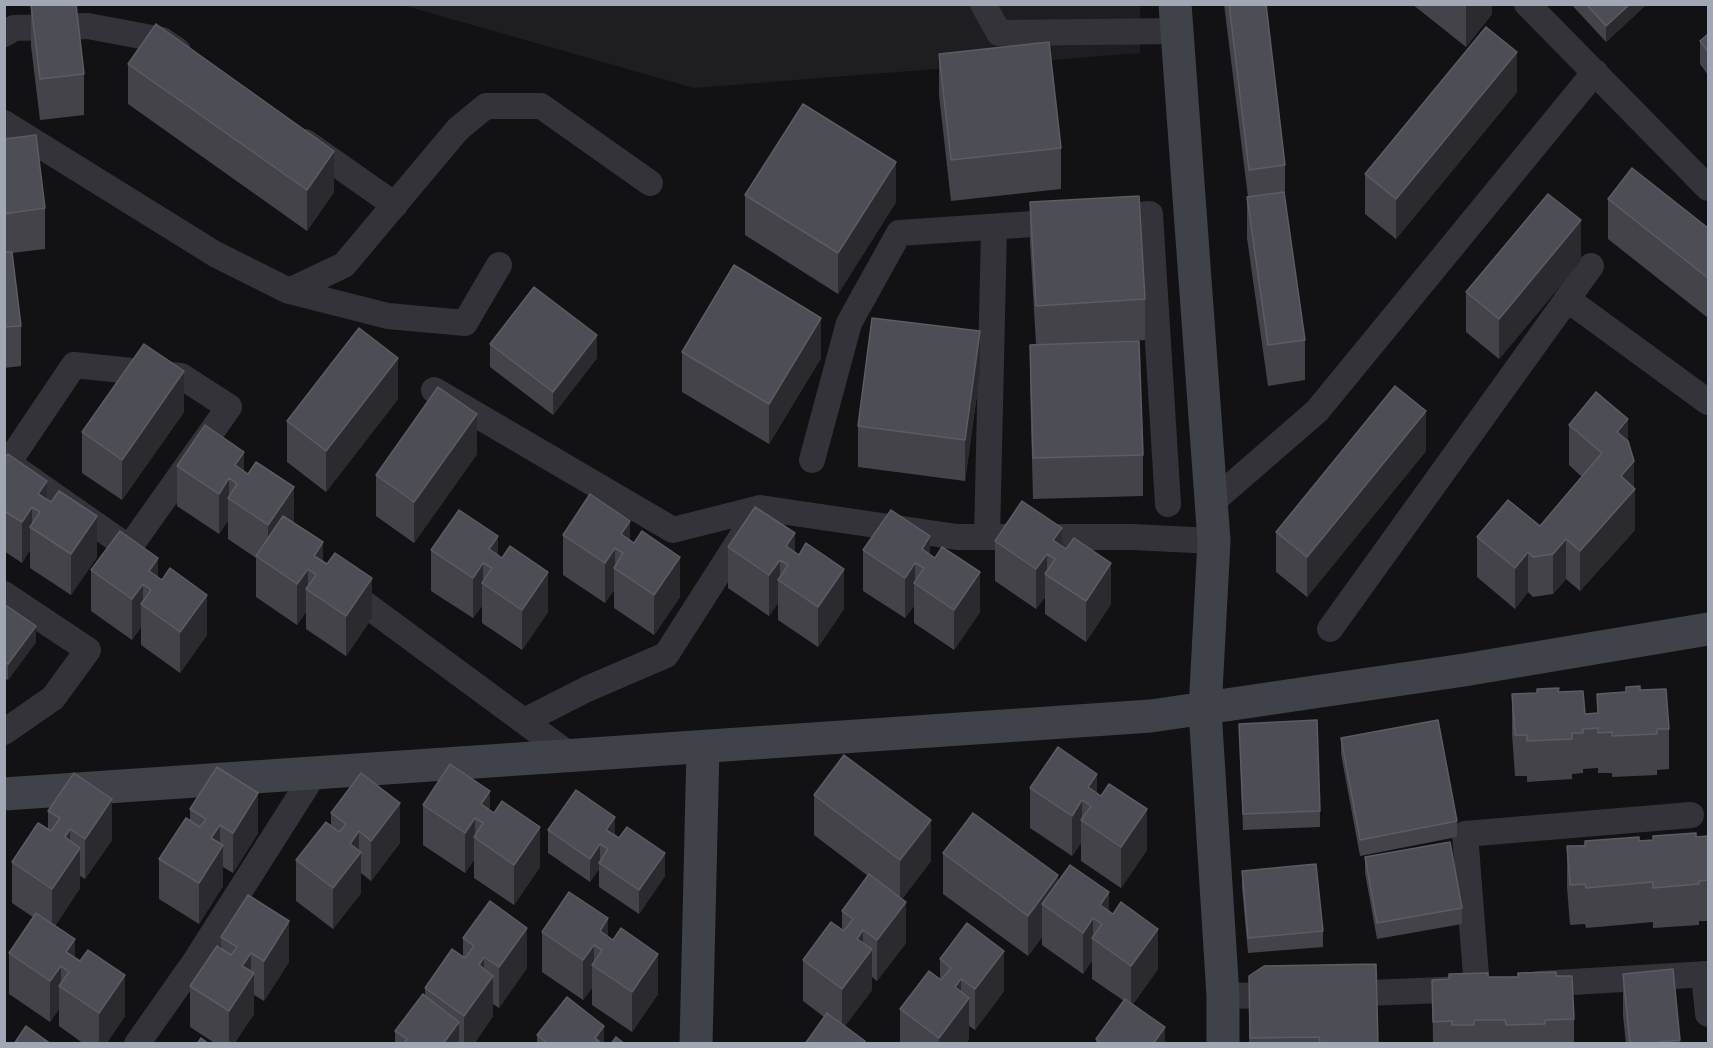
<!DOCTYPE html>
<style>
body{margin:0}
#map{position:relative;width:1713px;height:1048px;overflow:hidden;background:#121214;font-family:Figtree,sans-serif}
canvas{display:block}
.frame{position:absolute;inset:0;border:6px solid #a2a7b5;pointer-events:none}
</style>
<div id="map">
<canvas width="1713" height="1048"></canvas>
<div class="frame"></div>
</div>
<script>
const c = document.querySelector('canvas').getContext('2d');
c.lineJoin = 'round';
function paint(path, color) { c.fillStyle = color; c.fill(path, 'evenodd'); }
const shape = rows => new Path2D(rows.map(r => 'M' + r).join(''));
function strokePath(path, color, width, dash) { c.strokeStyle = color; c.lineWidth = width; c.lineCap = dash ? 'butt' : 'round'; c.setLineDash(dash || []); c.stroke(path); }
paint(shape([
 [402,5,1140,5,1140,53,694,88]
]), '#1e1e21');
strokePath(shape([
 [983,4,999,33,1177,31],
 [1527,4,1708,188],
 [4,34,14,28,88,26,162,40,178,51],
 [4,123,215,254,289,291,388,316,465,323,499,265],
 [305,142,395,205],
 [1105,218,1150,214,1168,504],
 [289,291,344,265,458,129,486,106,541,106,650,183],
 [1567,299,1708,402],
 [434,390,673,530,760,508],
 [812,460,849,323,899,233,1063,222],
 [4,469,74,365,181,376,229,407,129,548,19,471],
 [1211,503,1317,411,1595,72],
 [987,537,994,229],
 [4,594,88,650,53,698,4,732],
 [365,604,571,756],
 [1330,629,1591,266],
 [524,721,587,689,666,655,760,508,957,537,1133,537,1214,541],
 [1704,974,1708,1014],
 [1538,984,1708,974],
 [1477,988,1465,834,1691,815],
 [1344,994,1466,989],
 [1223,996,1283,995],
 [137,1044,196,960,314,774]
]), '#333339', 26);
strokePath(shape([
 [1175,4,1214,541,1205,710,1223,996,1223,1044],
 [4,794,1151,716,1464,670,1708,629],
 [696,1044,703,748]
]), '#404249', 33);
paint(shape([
 [1224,4,1266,4,1285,165,1285,201,1305,340,1305,380,1268,386,1247,238,1247,197,1248,197],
 [1412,4,1492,4,1492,14,1466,47],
 [1571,4,1647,4,1606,42],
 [31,5,84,74,84,115,40,120,31,46],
 [1708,34,1708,75,1700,64,1700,41],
 [939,54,1061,148,1061,189,951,201,939,95],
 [128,64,334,192,307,231,128,104],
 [1517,92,1396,239,1365,214,1365,174],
 [4,139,45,208,45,249,12,253,21,326,21,366,4,368],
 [745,195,896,202,838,294,745,235],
 [1608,199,1708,228,1708,318,1608,239],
 [1030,202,1145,299,1145,340,1106,342,1143,455,1143,496,1033,499,1030,385,1030,345,1036,344,1030,242],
 [1581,261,1499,359,1466,332,1466,292],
 [490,344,597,358,553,415,490,367],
 [682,352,821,358,769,444,682,392],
 [980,372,965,481,858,467,858,426],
 [398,399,326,492,287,462,287,421],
 [184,412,122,500,82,473,82,432],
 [1569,425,1628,441,1634,488,1635,530,1580,591,1566,579,1553,594,1533,597,1528,592,1515,609,1477,577,1477,537,1540,526,1582,477,1569,465],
 [1426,451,1307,597,1276,572,1276,532],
 [477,454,414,543,376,516,376,475],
 [4,459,47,499,97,557,71,595,30,568,30,550,22,563,4,551],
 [177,466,244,471,294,523,323,561,372,618,346,656,306,629,306,612,297,625,256,597,256,558,228,539,228,521,219,534,177,506],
 [563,535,630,540,680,597,654,635,614,608,614,590,605,603,563,575],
 [995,541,1062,546,1111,604,1086,642,1045,614,1045,597,1036,609,995,581],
 [728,547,795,552,844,609,818,647,778,620,778,603,769,616,728,588],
 [431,550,498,555,548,612,522,650,482,623,482,606,473,618,431,591],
 [863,550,930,555,980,612,954,650,914,623,914,606,905,618,863,591],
 [91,570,158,577,207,635,180,673,141,645,141,627,132,640,91,611],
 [4,604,36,642,8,680,4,678],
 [1640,690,1669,729,1669,769,1657,770,1657,775,1612,777,1612,773,1598,773,1598,768,1583,769,1583,773,1572,774,1572,779,1527,782,1527,776,1515,776,1512,734,1512,694,1559,692,1585,714,1597,713,1597,694],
 [1239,724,1320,811,1320,827,1243,830],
 [1341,738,1457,821,1457,837,1360,856,1341,754],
 [1030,788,1097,793,1147,850,1121,888,1081,861,1081,843,1072,856,1030,828],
 [814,795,931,861,902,899,906,943,877,981,872,977,872,990,845,1026,865,1044,824,1017,803,1001,803,960,842,930,842,911,868,876,814,835],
 [423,805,490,810,540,867,514,905,474,878,474,860,465,873,423,845],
 [190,809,258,833,233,873,223,867,223,886,199,924,159,899,159,859,190,821],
 [48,811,112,840,85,879,80,876,80,888,55,926,75,958,125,1016,106,1044,84,1044,59,1026,59,1009,50,1022,9,994,9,953,33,917,12,903,12,862,48,829],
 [331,813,400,843,371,881,361,873,361,893,333,929,296,901,296,860,331,826],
 [548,830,615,836,665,876,639,914,599,887,599,869,590,882,548,853],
 [1708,836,1708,921,1699,921,1699,925,1653,928,1653,922,1586,928,1585,924,1570,925,1567,887,1567,846],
 [943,853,1058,882,1109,911,1158,969,1133,1004,1165,1044,1096,1044,1096,1039,1124,1001,1092,979,1092,961,1083,974,1042,945,1042,937,1028,956,943,894],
 [1365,857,1462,908,1462,924,1377,939,1365,873],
 [1242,871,1323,931,1323,947,1248,953,1242,887],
 [542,932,608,937,658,994,632,1032,592,1005,592,988,583,1000,542,972],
 [221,937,289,962,264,1001,254,995,254,1014,234,1044,216,1044,190,1027,190,986,221,949],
 [463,938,527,968,499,1008,493,1004,493,1016,474,1044,395,1044,395,1031,425,995,425,988,463,957],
 [940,959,1004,991,975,1030,969,1026,969,1038,966,1044,900,1044,900,1009,940,979],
 [1623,974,1680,1040,1680,1044,1626,1044,1623,1015],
 [1249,976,1378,1044,1249,1044],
 [1556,976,1574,1019,1574,1044,1433,1044,1432,980,1488,977],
 [537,1035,604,1044,537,1044]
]), '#434349');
paint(shape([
 [1467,4,1492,4,1492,14,1466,47,1466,6],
 [1630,4,1647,4,1606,42,1606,26],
 [1517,52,1517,92,1396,239,1396,199],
 [334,151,334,192,307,231,307,190],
 [896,162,896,202,838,294,838,253],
 [1581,220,1581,261,1499,359,1499,319],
 [821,318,821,358,769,444,769,404],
 [980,331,980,372,965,481,965,440],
 [597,335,597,358,553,415,553,392],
 [398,358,398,399,326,492,326,451],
 [184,371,184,412,122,500,122,460],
 [1426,411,1426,451,1307,597,1307,557],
 [477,414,477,454,414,543,414,502],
 [1628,419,1628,459,1617,432],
 [244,452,244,492,237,484,235,465],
 [1634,461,1634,491,1635,489,1635,530,1580,591,1580,551,1621,476],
 [229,478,229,499,228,498,228,521,219,534,219,494],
 [47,481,47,521,40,512,38,494],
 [294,487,294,528,268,566,268,525],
 [32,507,32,528,30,527,30,550,22,563,22,522],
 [97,516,97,557,71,595,71,554],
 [630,521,630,562,623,553,621,534],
 [1062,528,1062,568,1055,559,1053,540],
 [795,533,795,574,788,565,786,546],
 [498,536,498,577,492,568,489,549],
 [930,536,930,577,924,568,922,549],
 [1566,539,1566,579,1553,594,1553,554],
 [323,542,323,583,316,575,314,556],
 [615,548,615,569,614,568,614,590,605,603,605,563],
 [1528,552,1528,592,1515,609,1515,568],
 [1047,554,1047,575,1045,574,1045,597,1036,609,1036,569],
 [680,557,680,597,654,635,654,595],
 [158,558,158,599,151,590,149,571],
 [780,560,780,581,778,580,778,603,769,616,769,575],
 [483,563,483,584,482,583,482,606,473,618,473,578],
 [915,563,915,584,914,583,914,606,905,618,905,578],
 [1111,563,1111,604,1086,642,1086,601],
 [308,569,308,590,306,589,306,612,297,625,297,584],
 [844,569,844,609,818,647,818,607],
 [548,572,548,612,522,650,522,610],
 [980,572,980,612,954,650,954,610],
 [372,578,372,618,346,656,346,616],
 [143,584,143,605,141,604,141,627,132,640,132,599],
 [207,595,207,635,180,673,180,632],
 [36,626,36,642,8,680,8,664],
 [1097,774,1097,814,1091,806,1088,787],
 [490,791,490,831,483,823,481,804],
 [258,793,258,833,233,873,233,833],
 [112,799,112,840,85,879,85,839],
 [1082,800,1082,821,1081,820,1081,843,1072,856,1072,816],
 [400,803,400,843,371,881,371,841],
 [1147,809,1147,850,1121,888,1121,847],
 [615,817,615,840,606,830],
 [475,818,475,838,474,837,474,860,465,873,465,833],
 [931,820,931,861,900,901,900,860],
 [220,825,220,850,223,845,223,886,199,924,199,883,211,838],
 [540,827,540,867,514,905,514,865],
 [70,829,70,862,80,848,80,888,52,930,52,889,65,837],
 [359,831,359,854,361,852,361,893,333,929,333,888,350,844],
 [600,844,600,864,599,863,599,869,590,882,590,859],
 [665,853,665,876,639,914,639,890],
 [1058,875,1058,915,1042,904,1042,937,1028,956,1028,916],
 [1109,892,1109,933,1102,924,1100,905],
 [906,902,906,943,877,981,877,940],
 [608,918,608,959,602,950,600,931],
 [1093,918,1093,939,1092,938,1092,961,1083,974,1083,933],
 [289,921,289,962,264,1001,264,961],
 [527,928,527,968,499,1008,499,967],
 [1158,929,1158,969,1131,1007,1131,966],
 [863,930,863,961,872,949,872,990,842,1030,842,989,857,939],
 [75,939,75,980,69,972,66,952],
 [594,945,594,966,592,965,592,988,583,1000,583,960],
 [1004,951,1004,991,975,1030,975,989],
 [251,953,251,978,254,973,254,1014,234,1044,229,1044,229,1011,242,966],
 [658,954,658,994,632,1032,632,992],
 [484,957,484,988,493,976,493,1016,474,1044,464,1044,464,1016,479,965],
 [61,966,61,987,59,986,59,1009,50,1022,50,981],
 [125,975,125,1016,106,1044,99,1044,99,1013],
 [961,979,961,1009,969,998,969,1038,966,1044,939,1044,939,1038,955,987],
 [459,1022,459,1044,443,1044],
 [604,1026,604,1044,595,1044,595,1038],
 [1165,1027,1165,1044,1153,1044]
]), '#2b2b2f');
const building = shape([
 [39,4,76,4,84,74,40,79,31,5,39,4],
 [1229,4,1266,4,1285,165,1249,170,1229,4],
 [1586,4,1630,4,1606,26,1586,4],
 [156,24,334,151,307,190,128,64,156,24],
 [1486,27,1517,52,1396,199,1365,174,1486,27],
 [1708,34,1708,52,1700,41,1708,34],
 [1049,42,1061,148,951,160,939,54,1049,42],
 [803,104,896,162,838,253,745,195,803,104],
 [36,135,45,208,4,214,4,139,36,135],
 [1632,168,1708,228,1708,278,1608,199,1632,168],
 [1284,192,1305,340,1268,345,1247,197,1284,192],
 [1548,194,1581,220,1499,319,1466,292,1548,194],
 [1139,196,1145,299,1036,306,1030,202,1139,196],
 [4,252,12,252,21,326,4,327,4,252],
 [734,265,821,318,769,404,682,352,734,265],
 [534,287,597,335,553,392,490,344,534,287],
 [872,318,980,331,965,440,858,426,872,318],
 [359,328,398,358,326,451,287,421,359,328],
 [1139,341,1143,455,1033,458,1030,345,1139,341],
 [144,344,184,371,122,460,82,432,144,344],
 [1395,386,1426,411,1307,557,1276,532,1395,386],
 [438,387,477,414,414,502,376,475,438,387],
 [1596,392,1628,419,1617,432,1628,441,1634,461,1621,476,1635,489,1580,551,1566,539,1553,554,1533,557,1528,552,1515,568,1477,537,1508,500,1540,526,1602,453,1569,425,1596,392],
 [205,425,244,452,235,465,248,474,256,462,294,487,268,525,228,498,237,484,229,478,219,494,177,466,205,425],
 [8,454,47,481,38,494,51,502,59,491,97,516,71,554,30,527,40,512,32,507,22,522,4,511,4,459,8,454],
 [590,494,630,521,621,534,634,543,642,531,680,557,654,595,614,568,623,553,615,548,605,563,563,535,590,494],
 [1022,501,1062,528,1053,540,1066,549,1074,538,1111,563,1086,601,1045,574,1055,559,1047,554,1036,569,995,541,1022,501],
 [755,507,795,533,786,546,799,555,806,543,844,569,818,607,778,580,788,565,780,560,769,575,728,547,755,507],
 [459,510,498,536,489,549,502,558,510,546,548,572,522,610,482,583,492,568,483,563,473,578,431,550,459,510],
 [891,510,930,536,922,549,935,558,942,547,980,572,954,610,914,583,924,568,915,563,905,578,863,550,891,510],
 [283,516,323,542,314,556,327,564,335,553,372,578,346,616,306,589,316,575,308,569,297,584,256,556,283,516],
 [120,531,158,558,149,571,162,580,170,568,207,595,180,632,141,604,151,590,143,584,132,599,91,570,120,531],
 [4,604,36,626,8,664,4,662,4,604],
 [1640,686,1640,690,1666,689,1669,729,1657,729,1657,734,1612,736,1612,732,1598,733,1598,728,1583,729,1583,733,1572,733,1572,739,1527,741,1527,735,1515,735,1512,694,1537,693,1537,689,1559,688,1558,692,1583,691,1585,714,1598,713,1597,694,1626,692,1626,687,1640,686],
 [1317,720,1320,811,1243,814,1239,724,1317,720],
 [1438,720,1457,821,1360,840,1341,738,1438,720],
 [1058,747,1097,774,1088,787,1101,796,1109,784,1147,809,1121,847,1081,820,1091,806,1082,800,1072,816,1030,788,1058,747],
 [844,755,931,820,900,860,814,795,844,755],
 [450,764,490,791,481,804,494,813,502,801,540,827,514,865,474,837,483,823,475,818,465,833,423,805,450,764],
 [217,767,258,793,233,833,220,825,211,838,223,845,199,883,159,859,186,818,200,827,206,819,190,809,217,767],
 [74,773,112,799,85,839,70,829,65,837,80,848,52,889,12,862,38,823,51,831,60,818,48,811,74,773],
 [361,773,400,803,371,841,359,831,350,844,361,852,333,888,296,860,326,822,339,832,346,824,331,813,361,773],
 [576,790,615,817,606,830,619,838,627,827,665,853,639,890,599,863,608,849,600,844,590,859,548,830,576,790],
 [973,813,1058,875,1028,916,943,853,973,813],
 [1696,833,1696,837,1708,836,1708,880,1699,881,1699,884,1653,888,1653,882,1586,888,1585,884,1570,885,1567,846,1585,846,1585,841,1639,837,1639,841,1653,840,1653,836,1696,833],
 [1450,842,1462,908,1377,923,1365,857,1450,842],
 [1316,864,1323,931,1248,938,1242,871,1316,864],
 [1070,865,1109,892,1100,905,1113,914,1121,902,1158,929,1131,966,1092,938,1102,924,1093,918,1083,933,1042,904,1070,865],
 [869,874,906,902,877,940,863,930,857,939,872,949,842,989,803,960,831,922,844,931,853,919,842,911,869,874],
 [569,892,608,918,600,931,613,940,621,928,658,954,632,992,592,965,602,950,594,945,583,960,542,932,569,892],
 [248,895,289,921,264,961,251,953,242,966,254,973,229,1011,190,986,217,946,231,955,237,947,221,937,248,895],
 [490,901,527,928,499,967,484,957,479,965,493,976,464,1016,425,988,452,949,465,958,474,946,463,938,490,901],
 [36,913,75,939,66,952,80,961,88,950,125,975,99,1013,59,986,69,972,61,966,50,981,9,953,36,913],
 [967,923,1004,951,975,989,961,979,955,987,969,998,939,1038,900,1009,929,971,941,980,951,968,940,959,967,923],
 [1376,964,1378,1044,1320,1044,1319,1037,1250,1038,1249,976,1264,966,1376,964],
 [1673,969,1680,1040,1643,1044,1630,1044,1623,974,1673,969],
 [1556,972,1556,976,1572,976,1574,1019,1545,1020,1545,1024,1506,1025,1505,1020,1474,1020,1474,1025,1452,1025,1452,1021,1433,1022,1432,980,1449,979,1449,974,1488,973,1488,977,1518,977,1518,973,1556,972],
 [423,994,459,1022,443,1044,403,1044,407,1039,395,1031,423,994],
 [567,997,604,1026,595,1038,602,1044,548,1044,537,1035,567,997],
 [1125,999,1165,1027,1153,1044,1102,1044,1096,1039,1125,999],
 [827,1013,865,1041,863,1044,805,1044,827,1013],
 [26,1026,51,1044,14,1044,26,1026],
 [616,1037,625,1044,611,1044,616,1037],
 [201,1038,209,1044,197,1044,201,1038]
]);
paint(building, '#4d4e55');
strokePath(building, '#5b5c64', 1.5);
</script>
